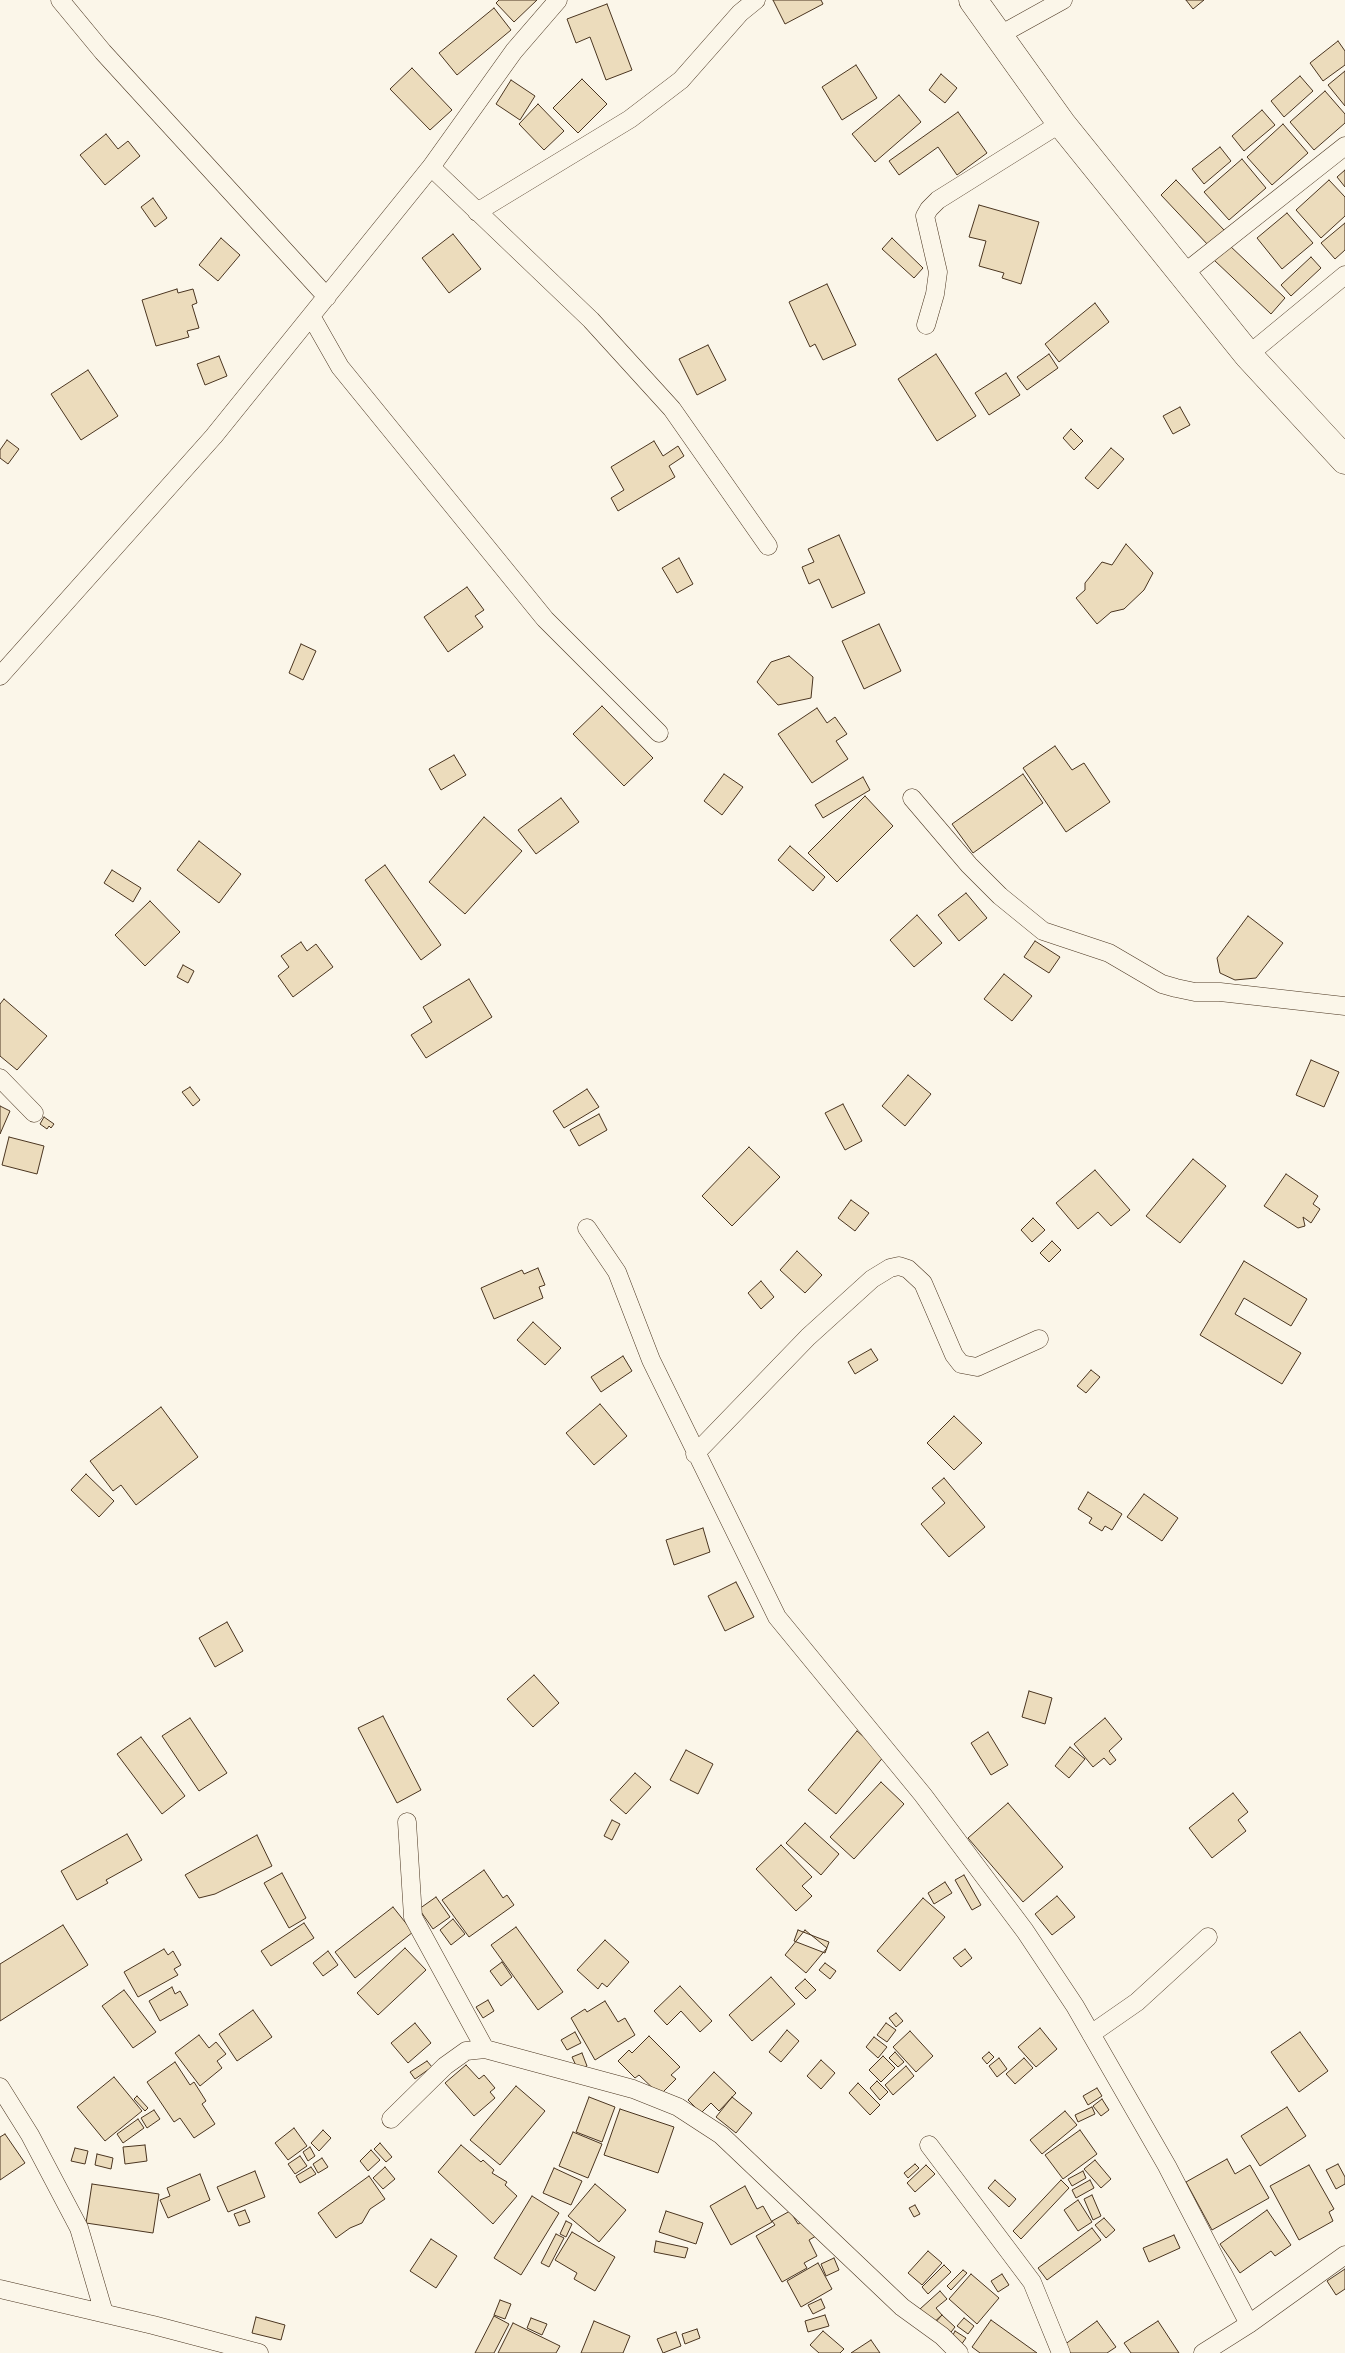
<!DOCTYPE html>
<style>
body{margin:0}
canvas{display:block;background:#fbf6e9}
</style>
<canvas width="1345" height="2353"></canvas>
<script>
const c = document.querySelector('canvas').getContext('2d');
c.lineJoin = 'round';
function paint(path, color) { c.fillStyle = color; c.fill(path, 'evenodd'); }
const shape = rows => new Path2D(rows.map(r => 'M' + r).join(''));
function strokePath(path, color, width, dash) { c.strokeStyle = color; c.lineWidth = width; c.lineCap = dash ? 'butt' : 'round'; c.setLineDash(dash || []); c.stroke(path); }
const building = shape([
 [499,0,537,0,514,22,496,3,499,0],
 [773,0,821,0,823,4,785,24,773,0],
 [1186,0,1204,0,1193,9,1186,0],
 [607,4,632,70,606,80,590,37,576,43,567,19,607,4],
 [494,8,511,30,457,75,439,53,494,8],
 [1338,41,1345,51,1345,65,1323,81,1310,63,1338,41],
 [856,65,877,98,842,120,822,87,856,65],
 [412,68,452,110,430,130,390,89,412,68],
 [1345,71,1345,106,1328,85,1345,71],
 [941,74,957,88,945,103,929,90,941,74],
 [1300,76,1313,91,1284,117,1271,101,1300,76],
 [582,79,607,104,578,133,553,108,582,79],
 [511,80,535,96,520,120,496,104,511,80],
 [1325,91,1345,114,1345,123,1314,150,1290,122,1325,91],
 [899,95,921,122,875,162,852,134,899,95],
 [538,104,564,131,544,150,519,124,538,104],
 [1262,110,1275,125,1244,151,1232,136,1262,110],
 [958,112,987,153,957,175,938,147,899,175,889,161,958,112],
 [1283,124,1308,153,1272,185,1247,157,1283,124],
 [106,134,118,149,128,141,140,156,105,185,80,155,106,134],
 [1220,147,1231,161,1204,184,1192,169,1220,147],
 [1242,159,1266,188,1229,220,1204,192,1242,159],
 [1345,170,1345,187,1337,177,1345,170],
 [1176,180,1225,231,1209,246,1161,195,1176,180],
 [1329,180,1345,197,1345,216,1321,238,1296,210,1329,180],
 [153,198,167,218,155,227,141,207,153,198],
 [979,205,1039,222,1021,284,1002,278,1004,273,979,266,986,241,969,237,979,205],
 [1287,213,1313,243,1282,269,1257,238,1287,213],
 [1345,223,1345,250,1335,259,1321,243,1345,223],
 [453,234,481,269,449,293,422,258,453,234],
 [221,238,240,255,218,281,199,265,221,238],
 [892,238,923,268,914,278,882,249,892,238],
 [1229,245,1285,298,1271,314,1214,260,1229,245],
 [1311,257,1321,268,1291,296,1281,285,1311,257],
 [827,284,856,345,823,360,815,344,810,347,789,302,827,284],
 [177,289,178,293,193,289,197,303,192,305,199,328,187,331,189,337,156,346,142,300,177,289],
 [1095,303,1109,322,1059,362,1045,344,1095,303],
 [708,345,726,380,697,395,679,359,708,345],
 [936,354,976,416,937,441,898,379,936,354],
 [1049,354,1058,368,1027,390,1017,377,1049,354],
 [219,356,227,376,205,385,197,364,219,356],
 [88,370,118,416,81,440,51,394,88,370],
 [1006,373,1020,395,989,415,975,393,1006,373],
 [1180,407,1190,425,1173,434,1163,416,1180,407],
 [1071,429,1083,441,1074,450,1063,438,1071,429],
 [7,440,19,449,8,464,0,458,0,450,7,440],
 [654,441,663,456,678,446,684,456,669,466,675,477,618,511,611,498,624,490,611,467,654,441],
 [1111,448,1124,459,1098,489,1085,478,1111,448],
 [839,535,865,593,832,608,819,579,809,584,802,567,814,562,808,549,839,535],
 [1126,544,1153,573,1144,590,1124,609,1111,612,1097,624,1076,598,1085,590,1085,583,1102,562,1112,565,1126,544],
 [679,558,693,584,677,593,662,568,679,558],
 [467,587,484,610,475,616,483,627,448,652,424,617,467,587],
 [879,624,901,671,864,689,842,641,879,624],
 [301,644,316,651,303,680,289,673,301,644],
 [789,656,813,677,811,698,778,705,757,682,771,662,789,656],
 [602,706,653,758,624,786,573,734,602,706],
 [817,708,827,723,835,717,847,734,836,741,848,759,812,783,778,734,817,708],
 [1055,746,1072,770,1084,763,1110,802,1066,832,1023,768,1055,746],
 [454,755,466,775,441,790,429,769,454,755],
 [724,774,743,787,722,815,704,801,724,774],
 [1023,774,1043,803,973,853,952,824,1023,774],
 [863,777,870,790,823,818,815,805,863,777],
 [865,796,893,826,837,882,808,853,865,796],
 [561,798,579,822,536,854,518,830,561,798],
 [484,817,522,851,465,914,429,882,484,817],
 [199,841,241,874,219,903,177,870,199,841],
 [790,846,825,877,813,891,778,860,790,846],
 [385,865,441,945,421,960,365,880,385,865],
 [112,870,141,888,133,902,104,883,112,870],
 [966,893,987,918,959,941,938,915,966,893],
 [150,901,180,932,145,966,115,935,150,901],
 [917,915,942,943,914,967,890,940,917,915],
 [1248,916,1283,943,1256,978,1235,980,1220,973,1217,958,1248,916],
 [1035,941,1060,957,1049,973,1024,957,1035,941],
 [301,942,307,951,316,944,333,967,293,997,278,976,289,967,281,956,301,942],
 [183,965,194,971,188,983,177,977,183,965],
 [1004,974,1032,996,1012,1021,984,999,1004,974],
 [469,979,492,1017,426,1058,411,1035,432,1022,423,1007,469,979],
 [4,999,47,1036,17,1070,0,1056,0,1004,4,999],
 [1311,1060,1339,1072,1324,1107,1296,1095,1311,1060],
 [908,1075,931,1094,905,1126,882,1106,908,1075],
 [190,1087,200,1100,193,1106,182,1092,190,1087],
 [587,1089,599,1107,564,1128,553,1111,587,1089],
 [843,1104,862,1141,845,1150,825,1113,843,1104],
 [0,1106,10,1111,0,1134,0,1106],
 [599,1114,607,1130,579,1146,570,1130,599,1114],
 [44,1117,54,1124,51,1128,49,1126,47,1129,40,1124,44,1117],
 [9,1137,44,1146,37,1174,2,1165,9,1137],
 [749,1147,780,1177,732,1226,702,1196,749,1147],
 [1193,1159,1226,1186,1180,1243,1146,1216,1193,1159],
 [1095,1170,1130,1210,1111,1226,1098,1212,1078,1229,1056,1203,1095,1170],
 [1286,1174,1318,1196,1313,1204,1320,1209,1311,1223,1303,1217,1305,1226,1298,1228,1264,1206,1286,1174],
 [851,1200,869,1213,855,1231,838,1218,851,1200],
 [1033,1218,1045,1230,1032,1242,1021,1230,1033,1218],
 [1052,1241,1061,1250,1049,1262,1040,1253,1052,1241],
 [797,1251,822,1275,805,1293,780,1270,797,1251],
 [1244,1261,1307,1299,1291,1326,1244,1298,1235,1314,1301,1353,1282,1384,1200,1335,1244,1261],
 [538,1268,545,1285,539,1287,543,1298,494,1319,481,1288,522,1270,524,1274,538,1268],
 [761,1281,774,1297,761,1309,748,1293,761,1281],
 [533,1322,561,1348,545,1365,517,1340,533,1322],
 [871,1349,878,1360,855,1374,848,1362,871,1349],
 [623,1356,632,1371,601,1392,591,1377,623,1356],
 [1091,1370,1100,1377,1086,1393,1077,1386,1091,1370],
 [600,1404,627,1436,594,1465,566,1433,600,1404],
 [161,1407,198,1457,136,1505,121,1485,113,1491,90,1461,161,1407],
 [954,1416,982,1443,954,1470,927,1443,954,1416],
 [86,1474,114,1501,99,1517,71,1490,86,1474],
 [944,1478,985,1527,949,1557,921,1524,945,1503,932,1488,944,1478],
 [1088,1492,1122,1514,1112,1530,1105,1526,1102,1531,1089,1523,1092,1518,1078,1509,1088,1492],
 [1144,1494,1178,1518,1162,1541,1127,1517,1144,1494],
 [703,1528,710,1552,674,1565,666,1540,703,1528],
 [736,1582,754,1617,725,1631,708,1596,736,1582],
 [227,1622,243,1651,215,1667,199,1638,227,1622],
 [534,1675,559,1703,533,1727,507,1699,534,1675],
 [1029,1691,1052,1698,1045,1724,1022,1717,1029,1691],
 [383,1716,421,1790,397,1803,358,1728,383,1716],
 [190,1718,227,1773,199,1791,162,1736,190,1718],
 [1105,1718,1122,1739,1109,1751,1116,1760,1110,1765,1104,1758,1093,1767,1074,1744,1105,1718],
 [857,1731,885,1755,836,1814,808,1790,857,1731],
 [988,1732,1008,1765,991,1775,971,1743,988,1732],
 [141,1737,185,1796,162,1814,117,1754,141,1737],
 [1070,1747,1085,1759,1069,1778,1055,1766,1070,1747],
 [686,1750,713,1764,698,1794,670,1780,686,1750],
 [635,1773,651,1787,626,1814,610,1800,635,1773],
 [881,1782,904,1804,854,1859,830,1837,881,1782],
 [1233,1793,1248,1812,1238,1820,1246,1831,1212,1858,1189,1828,1233,1793],
 [1008,1803,1063,1867,1023,1902,968,1838,1008,1803],
 [612,1820,620,1824,612,1840,604,1836,612,1820],
 [805,1823,839,1854,821,1875,786,1843,805,1823],
 [127,1834,142,1860,106,1880,108,1883,77,1900,61,1871,127,1834],
 [257,1835,272,1866,215,1894,199,1898,185,1875,257,1835],
 [781,1845,812,1877,802,1886,812,1896,796,1911,756,1869,781,1845],
 [484,1870,503,1898,507,1895,514,1905,469,1937,442,1900,484,1870],
 [282,1873,306,1918,289,1928,264,1883,282,1873],
 [964,1875,981,1905,972,1910,955,1880,964,1875],
 [945,1882,952,1893,934,1904,928,1893,945,1882],
 [1057,1896,1075,1917,1052,1935,1035,1914,1057,1896],
 [436,1897,450,1917,433,1929,419,1909,436,1897],
 [923,1898,945,1917,900,1971,877,1951,923,1898],
 [393,1907,413,1932,355,1978,335,1952,393,1907],
 [453,1919,465,1934,451,1945,440,1930,453,1919],
 [304,1923,314,1938,271,1966,261,1951,304,1923],
 [63,1925,88,1965,0,2021,0,1964,63,1925],
 [516,1927,563,1992,538,2010,491,1945,516,1927],
 [798,1930,829,1942,825,1953,794,1941,798,1930],
 [805,1930,827,1948,806,1973,785,1955,805,1930],
 [605,1940,629,1962,607,1987,602,1983,598,1989,577,1970,605,1940],
 [405,1948,426,1970,378,2015,357,1993,405,1948],
 [164,1949,168,1955,173,1951,181,1965,174,1969,178,1975,138,1997,124,1972,164,1949],
 [965,1949,972,1958,961,1967,953,1958,965,1949],
 [328,1951,338,1965,323,1976,313,1963,328,1951],
 [502,1962,512,1977,501,1986,490,1971,502,1962],
 [825,1963,836,1971,830,1979,819,1970,825,1963],
 [771,1977,795,2004,752,2041,729,2015,771,1977],
 [805,1979,816,1990,806,1999,795,1988,805,1979],
 [680,1986,712,2021,700,2032,681,2011,667,2025,654,2011,680,1986],
 [172,1987,175,1994,180,1991,188,2005,160,2021,149,2001,172,1987],
 [124,1990,156,2032,133,2048,102,2006,124,1990],
 [488,2000,494,2011,483,2018,476,2007,488,2000],
 [605,2001,618,2022,625,2018,635,2035,595,2060,571,2018,585,2009,587,2012,605,2001],
 [253,2010,272,2037,237,2061,219,2034,253,2010],
 [896,2013,903,2021,896,2027,889,2018,896,2013],
 [415,2023,431,2043,408,2063,391,2043,415,2023],
 [886,2023,896,2030,887,2042,877,2035,886,2023],
 [1040,2028,1057,2049,1036,2067,1018,2047,1040,2028],
 [787,2030,799,2041,781,2062,769,2052,787,2030],
 [910,2031,933,2056,916,2072,893,2047,910,2031],
 [575,2032,581,2043,567,2050,561,2040,575,2032],
 [1300,2032,1328,2071,1299,2092,1271,2052,1300,2032],
 [199,2035,209,2048,216,2042,226,2054,217,2061,222,2068,200,2086,175,2053,199,2035],
 [649,2036,680,2067,671,2075,676,2079,660,2095,639,2075,635,2078,618,2061,629,2050,632,2053,649,2036],
 [874,2037,887,2047,878,2058,866,2047,874,2037],
 [895,2052,904,2062,898,2067,889,2058,895,2052],
 [989,2052,994,2057,987,2064,982,2058,989,2052],
 [582,2053,587,2066,578,2070,572,2057,582,2053],
 [883,2056,895,2068,881,2082,869,2070,883,2056],
 [999,2058,1007,2069,997,2077,989,2066,999,2058],
 [1024,2058,1033,2068,1015,2084,1006,2074,1024,2058],
 [821,2060,835,2073,821,2089,807,2076,821,2060],
 [427,2061,432,2067,415,2079,410,2072,427,2061],
 [175,2062,190,2085,194,2082,206,2101,202,2104,215,2124,194,2138,180,2118,174,2122,147,2082,175,2062],
 [466,2065,479,2079,484,2075,495,2088,490,2092,495,2098,474,2116,445,2083,466,2065],
 [906,2066,914,2076,893,2095,885,2085,906,2066],
 [714,2072,736,2093,719,2111,711,2103,701,2113,688,2100,714,2072],
 [114,2077,142,2111,105,2141,77,2107,114,2077],
 [877,2081,888,2092,880,2100,870,2088,877,2081],
 [858,2083,880,2105,870,2115,849,2093,858,2083],
 [516,2086,545,2111,500,2165,470,2140,516,2086],
 [1097,2088,1102,2096,1088,2105,1083,2096,1097,2088],
 [137,2096,148,2108,145,2111,134,2099,137,2096],
 [589,2097,615,2107,602,2142,576,2132,589,2097],
 [732,2097,752,2113,736,2133,716,2117,732,2097],
 [1102,2099,1109,2110,1101,2116,1093,2106,1102,2099],
 [1092,2107,1095,2114,1078,2122,1075,2115,1092,2107],
 [1287,2107,1306,2136,1260,2166,1241,2136,1287,2107],
 [620,2109,674,2127,658,2173,604,2155,620,2109],
 [154,2110,160,2119,147,2128,141,2118,154,2110],
 [1065,2111,1077,2125,1042,2154,1030,2140,1065,2111],
 [138,2119,144,2128,123,2143,117,2134,138,2119],
 [294,2128,307,2146,288,2160,275,2143,294,2128],
 [323,2130,331,2138,319,2151,311,2143,323,2130],
 [1080,2130,1097,2154,1063,2179,1045,2155,1080,2130],
 [573,2132,602,2144,588,2178,559,2166,573,2132],
 [5,2134,25,2163,0,2180,0,2137,5,2134],
 [380,2143,392,2157,386,2162,374,2149,380,2143],
 [145,2145,147,2161,125,2164,123,2147,145,2145],
 [461,2145,481,2162,483,2160,494,2170,492,2173,507,2182,505,2185,517,2196,493,2224,438,2172,461,2145],
 [310,2147,315,2156,308,2161,303,2152,310,2147],
 [75,2148,88,2151,85,2164,71,2161,75,2148],
 [371,2150,380,2160,368,2171,360,2161,371,2150],
 [97,2154,113,2158,111,2169,95,2165,97,2154],
 [300,2156,307,2166,295,2174,288,2164,300,2156],
 [322,2158,328,2167,318,2173,313,2164,322,2158],
 [1227,2159,1235,2174,1250,2165,1269,2198,1212,2230,1186,2182,1227,2159],
 [1095,2160,1111,2179,1101,2188,1084,2169,1095,2160],
 [915,2164,919,2168,908,2178,904,2173,915,2164],
 [1338,2164,1345,2177,1345,2184,1336,2189,1326,2170,1338,2164],
 [926,2165,935,2174,915,2192,907,2183,926,2165],
 [1309,2165,1334,2209,1329,2212,1333,2221,1299,2240,1270,2186,1309,2165],
 [311,2167,316,2174,300,2183,296,2176,311,2167],
 [385,2167,395,2179,383,2189,373,2178,385,2167],
 [554,2168,582,2181,571,2205,543,2193,554,2168],
 [255,2171,265,2197,228,2212,217,2187,255,2171],
 [1083,2171,1086,2178,1072,2186,1068,2179,1083,2171],
 [200,2174,210,2200,168,2218,160,2200,170,2196,167,2188,200,2174],
 [369,2176,385,2199,370,2209,362,2223,350,2228,336,2238,318,2213,369,2176],
 [995,2180,1016,2199,1009,2207,988,2188,995,2180],
 [1061,2180,1069,2188,1021,2239,1013,2231,1061,2180],
 [1090,2180,1094,2188,1076,2198,1072,2190,1090,2180],
 [92,2184,159,2194,153,2233,86,2223,92,2184],
 [595,2184,626,2210,599,2242,568,2216,595,2184],
 [745,2186,757,2209,763,2206,772,2222,731,2245,710,2206,745,2186],
 [1092,2195,1101,2216,1093,2220,1084,2199,1092,2195],
 [532,2196,559,2213,521,2275,494,2258,532,2196],
 [1078,2200,1092,2222,1078,2231,1064,2210,1078,2200],
 [915,2205,920,2214,914,2217,909,2208,915,2205],
 [245,2210,250,2222,239,2226,234,2214,245,2210],
 [1267,2210,1291,2245,1275,2256,1271,2251,1240,2273,1220,2244,1267,2210],
 [666,2211,703,2223,696,2244,659,2232,666,2211],
 [790,2211,798,2224,807,2219,816,2236,809,2240,817,2256,804,2263,807,2268,782,2282,756,2236,775,2225,772,2221,790,2211],
 [1104,2218,1115,2230,1106,2238,1095,2225,1104,2218],
 [566,2221,572,2224,566,2237,560,2234,566,2221],
 [1092,2228,1101,2240,1047,2280,1038,2268,1092,2228],
 [572,2232,615,2257,595,2291,574,2279,577,2273,555,2260,572,2232],
 [556,2234,564,2238,549,2267,541,2263,556,2234],
 [1174,2235,1180,2248,1149,2262,1143,2248,1174,2235],
 [431,2239,457,2256,436,2288,410,2271,431,2239],
 [656,2241,688,2248,685,2258,654,2252,656,2241],
 [928,2251,942,2263,922,2285,908,2273,928,2251],
 [834,2258,839,2270,826,2276,821,2264,834,2258],
 [818,2263,832,2289,801,2307,787,2281,818,2263],
 [944,2265,951,2272,928,2294,922,2287,944,2265],
 [1345,2269,1345,2289,1336,2295,1327,2281,1345,2269],
 [963,2270,967,2273,951,2290,947,2286,963,2270],
 [971,2274,999,2298,977,2324,949,2299,971,2274],
 [1002,2274,1009,2285,998,2292,991,2281,1002,2274],
 [940,2291,947,2299,936,2308,942,2315,932,2324,920,2309,940,2291],
 [821,2299,825,2308,813,2314,808,2305,821,2299],
 [500,2300,511,2304,505,2319,494,2315,500,2300],
 [825,2315,829,2326,808,2332,805,2321,825,2315],
 [942,2315,955,2327,948,2336,934,2324,942,2315],
 [494,2316,509,2324,494,2353,475,2353,494,2316],
 [256,2317,285,2325,281,2340,252,2333,256,2317],
 [531,2318,547,2324,542,2335,527,2328,531,2318],
 [964,2318,974,2326,968,2334,957,2326,964,2318],
 [991,2320,1037,2353,980,2353,972,2347,991,2320],
 [594,2321,630,2336,623,2353,581,2353,594,2321],
 [1097,2321,1116,2347,1107,2353,1070,2353,1064,2345,1097,2321],
 [1158,2321,1179,2353,1131,2353,1124,2343,1158,2321],
 [513,2323,560,2346,556,2353,498,2353,513,2323],
 [697,2329,700,2338,685,2344,682,2334,697,2329],
 [823,2331,844,2349,840,2353,819,2353,810,2345,823,2331],
 [955,2331,966,2338,961,2345,951,2339,955,2331],
 [676,2332,681,2346,663,2353,657,2339,676,2332],
 [871,2340,880,2353,851,2353,871,2340]
]);
paint(building, '#ecdcbc');
strokePath(building, '#4a3520', 1);
const minor = shape([
 [60,0,103,52,327,297],
 [998,36,1063,0],
 [431,167,591,320,672,409,768,546],
 [477,212,630,119,681,80,740,13,756,0],
 [1183,274,1345,146],
 [311,316,340,367,545,619,659,733],
 [926,325,935,294,938,272,925,216,929,209,938,200,1061,123],
 [1248,355,1345,275],
 [0,676,214,436,431,167,514,51,558,0],
 [912,798,969,865,1000,896,1043,931,1109,953,1162,984,1176,988,1195,992,1220,992,1345,1006],
 [0,1078,34,1113],
 [587,1228,617,1272,651,1360,777,1617,923,1795,1025,1931,1075,2006,1167,2166,1249,2324],
 [695,1454,808,1337,872,1279,890,1268,899,1266,908,1269,923,1283,954,1355,961,1364,977,1367,1039,1339],
 [407,1822,413,1917,485,2049],
 [1091,2034,1137,2002,1208,1937],
 [0,2087,30,2135,79,2228,104,2313],
 [391,2119,445,2066,466,2051,485,2049,633,2089,678,2107,721,2135,902,2307,942,2336,959,2353],
 [929,2145,1032,2282,1061,2353],
 [0,2289,153,2325,259,2353],
 [1203,2353,1249,2324,1345,2255]
]);
const primary = shape([
 [973,0,1061,123,1248,355,1345,460]
]);
strokePath(minor, '#4a3520', 19);
strokePath(primary, '#4a3520', 29);
strokePath(minor, '#fbf6e9', 18);
strokePath(primary, '#fbf6e9', 28);
</script>
